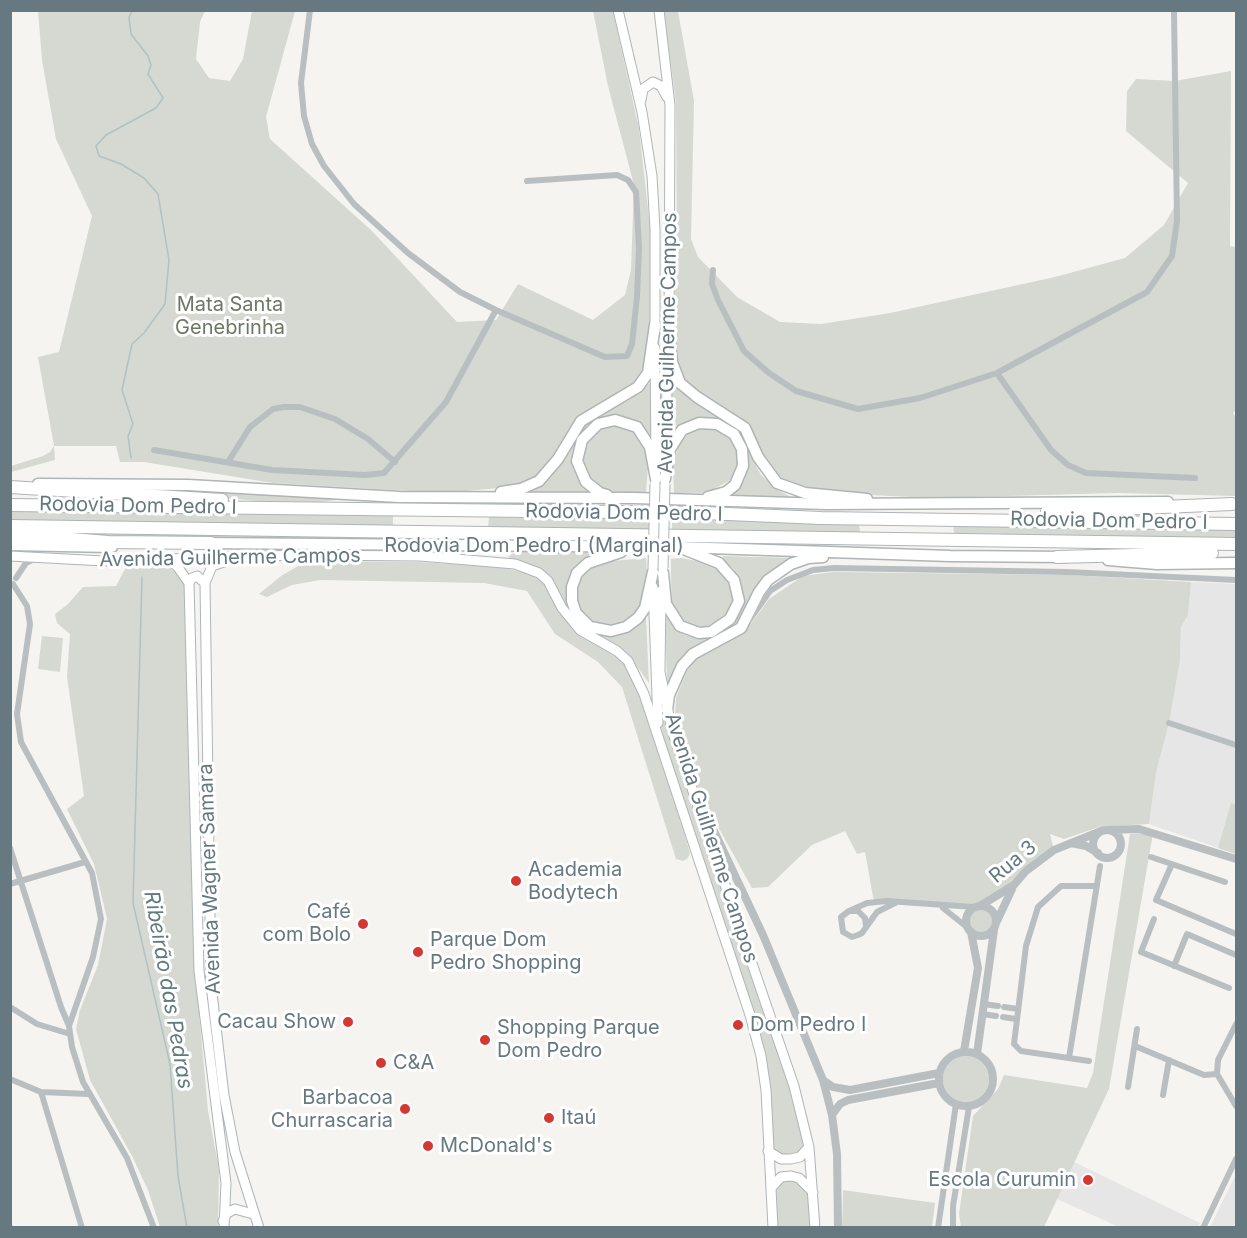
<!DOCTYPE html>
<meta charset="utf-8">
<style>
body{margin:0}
#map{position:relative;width:1247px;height:1238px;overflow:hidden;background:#f5f4f1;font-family:Inter,sans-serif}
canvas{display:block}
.frame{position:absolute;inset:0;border:12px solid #667980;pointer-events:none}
</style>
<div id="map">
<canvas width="1247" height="1238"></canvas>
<div class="frame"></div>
</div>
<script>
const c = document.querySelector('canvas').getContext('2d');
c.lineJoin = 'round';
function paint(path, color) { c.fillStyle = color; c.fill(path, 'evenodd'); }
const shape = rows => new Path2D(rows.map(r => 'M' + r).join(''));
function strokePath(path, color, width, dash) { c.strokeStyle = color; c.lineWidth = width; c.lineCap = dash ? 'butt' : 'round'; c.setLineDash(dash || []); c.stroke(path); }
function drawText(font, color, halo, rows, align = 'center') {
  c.font = font + ' Inter,sans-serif'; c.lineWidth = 6; c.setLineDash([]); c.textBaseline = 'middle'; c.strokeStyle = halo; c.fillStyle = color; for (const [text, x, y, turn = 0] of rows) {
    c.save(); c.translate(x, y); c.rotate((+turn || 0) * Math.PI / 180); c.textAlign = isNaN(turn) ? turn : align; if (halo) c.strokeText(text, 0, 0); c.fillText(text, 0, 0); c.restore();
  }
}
paint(shape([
 [1191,582,1236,584,1236,854,1149,824,1156,773,1169,723,1180,661,1181,627,1188,615],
 [1074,1162,1200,1223,1198,1227,1119,1227,1057,1199],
 [1236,1174,1236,1227,1210,1227,1232,1182]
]), '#e5e6e5');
paint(shape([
 [38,11,205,11,200,22,196,59,209,78,230,81,243,59,252,11,295,11,266,117,270,139,372,231,457,322,496,320,518,284,593,320,625,295,631,270,634,185,608,86,593,11,613,11,639,129,653,254,656,294,648,373,603,408,571,426,560,455,532,485,444,493,273,483,144,462,120,462,116,446,54,446,55,460,11,472,11,466,43,456,50,452,54,446,38,357,59,352,92,216,56,139,42,60],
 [664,11,678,11,694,101,691,239,698,257,737,297,780,322,821,324,890,313,1055,277,1125,258,1164,225,1188,183,1126,131,1127,91,1136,79,1175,81,1231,71,1230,246,1236,247,1236,410,1233,413,1236,418,1236,496,1118,493,930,498,794,491,772,478,748,433,692,394,672,362,677,246,676,103],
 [672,382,686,395,739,428,750,444,753,460,761,475,776,489,793,498,725,497,746,452,720,422,678,429,670,437],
 [650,383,653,439,638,424,611,417,579,439,573,453,573,469,589,493,531,493,544,483,561,463,578,431,590,419,629,400],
 [607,426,622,426,637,434,645,448,648,467,646,492,614,493,590,483,580,464,583,445,593,432],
 [708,427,726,432,736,446,739,464,732,479,707,493,674,493,673,468,678,446,690,431],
 [116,489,190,489,346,499,318,502,259,501],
 [11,510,393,515,393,527,11,521],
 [489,517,650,519,649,531,488,528],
 [672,517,858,522,860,530,859,534,672,530],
 [953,524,1236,529,1236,538,1149,539,1114,536,954,533],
 [95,533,649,541,649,544,214,537,124,540,56,535],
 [517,551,593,553,581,562,573,572,568,590,569,606,580,625,597,634,616,635,632,630,646,616,649,683,629,656,580,628,550,576,540,569,508,557],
 [723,556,797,558,776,569,740,625,686,657,667,682,665,611,677,629,685,635,696,638,721,631,732,624,740,613,743,598,741,582,733,568,722,560],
 [646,558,647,572,639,612,624,625,602,627,584,620,577,602,578,585,587,569,602,562],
 [681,558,714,564,728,576,735,591,734,608,724,621,709,628,694,627,682,620,672,603,671,579,671,559],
 [307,561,419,562,501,567,526,573,543,581,568,623,579,633,625,663,644,699,690,853,688,858,683,861,676,859,622,687,598,662,555,634,527,591,484,583,320,580,292,585,267,597,259,594,281,576],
 [126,567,169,567,183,580,187,592,195,968,208,1111,219,1169,218,1227,160,1227,148,1190,132,1156,90,1080,76,1029,80,1010,98,965,107,919,94,864,67,809,84,796,67,677,70,634,57,623,55,614,68,604,83,587,116,586],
 [833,572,1069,575,1191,582,1188,615,1181,627,1180,661,1169,723,1156,773,1149,824,1099,827,1064,839,1050,834,1054,850,980,906,874,902,865,852,857,854,845,831,812,845,768,887,752,888,701,796,682,744,675,715,676,698,687,671,695,660,744,633,769,599,803,576],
 [42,636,63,638,60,672,38,669],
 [664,720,792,1085,806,1148,791,1157,774,1154,762,1052,666,750,660,722],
 [1231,803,1236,805,1236,854,1218,848],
 [1153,833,1109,1089,1044,1227,961,1227,959,1214,973,1116,998,1089,1004,1075,1087,1088,1093,1073,1130,834],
 '969 921a13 13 0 1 1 26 0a13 13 0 1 1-26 0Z',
 '943 1079a23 23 0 1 1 46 0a23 23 0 1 1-46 0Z',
 [790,1180,801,1184,808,1193,810,1227,777,1227,775,1191,780,1183],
 [843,1190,935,1203,932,1227,842,1228]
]), '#d5d9d1');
strokePath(shape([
 [131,458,128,436,133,424,122,390,132,344,144,333,165,304,169,260,158,194,144,178,121,164,99,156,96,146,106,135,156,108,163,98,148,74,151,65,148,56,131,34,129,17,133,10],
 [142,577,133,903,170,1064,178,1176,187,1228]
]), '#b2c1c3', 1.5);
const secondary = shape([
 [618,10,642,112,652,176,655,229,655,331],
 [659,10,670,105,669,338],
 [641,100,643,89,653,82,661,86,667,97],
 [655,348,656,460],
 [665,458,668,355],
 [10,556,104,561,300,555,420,556,515,564,539,573,548,581,562,608,580,630,617,651,628,661,644,694,750,1015,761,1056,766,1090,773,1228],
 [165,558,177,566,189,583,199,971,226,1183,224,1228],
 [227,561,212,566,205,583,211,985,224,1095,235,1152,259,1228],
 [189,583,192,578,197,576,205,583],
 [653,587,658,723],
 [661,591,660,672,672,730,794,1086,809,1147,815,1228],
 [768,1151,781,1159,791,1159,800,1157,809,1147],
 [771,1188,781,1177,791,1176,799,1178,813,1192],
 [223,1221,227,1213,235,1209,253,1214]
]);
const trunk = shape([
 [669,333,672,362,680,383,697,397,745,428,758,457,777,483,805,493,867,499],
 [665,479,670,449,682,430,699,423,717,424,734,434,742,449,743,466,735,485,726,492,708,497],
 [38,484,188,485,399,497,634,498,826,504,1168,502],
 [501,492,521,489,539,481,558,459,581,421,638,387,648,373,655,325],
 [607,495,600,493,586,482,577,461,582,440,598,424,615,420,637,427,650,447,656,479],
 [203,543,678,547,950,556,1066,557],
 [10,545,112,547],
 [621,552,588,563,577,573,572,587,572,601,576,613,590,627,611,631,626,627,638,618,645,608,653,572],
 [1108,560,1157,564,1236,563],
 [663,573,666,604,680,626,699,633,711,632,730,619,739,601,734,580,719,563,686,550],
 [667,710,669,695,682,666,693,654,741,628,759,592,768,580,791,564,808,558,823,557]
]);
const motorway = shape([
 [10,487,222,500],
 [10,505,705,513,821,518,1236,524],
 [1047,512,1232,504],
 [10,526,1236,544],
 [10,534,108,542,211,543],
 [1057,557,1212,553]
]);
strokePath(secondary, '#aeb5b8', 11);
strokePath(trunk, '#afb4b6', 13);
strokePath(motorway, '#afb4b6', 14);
strokePath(shape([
 [310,10,301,83,304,116,312,144,324,166,354,204,408,253,460,292,496,310,605,357,627,356,632,344,637,297,639,248,636,192,628,180,617,175,527,181],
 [713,270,712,284,718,300,744,351,769,373,796,391,858,409,920,398,997,373,1147,292,1172,256,1177,221,1174,10],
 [997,373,1051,450,1068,465,1086,473,1195,478],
 [154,450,272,470,365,475,384,473,446,402,496,310],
 [228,462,250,427,273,409,284,407,300,407,335,419,368,439,395,462],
 [16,578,26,563,36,558],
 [13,584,27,606,30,624,17,714,21,742,92,873,101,919,93,957,69,1026,72,1047,83,1082,127,1158,154,1228],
 [750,619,770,591,787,580,813,570,834,568,1067,572,1236,580],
 [1169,723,1236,745],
 [10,848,61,1007,69,1026],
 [1151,857,1225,882],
 [1172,864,1156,900,1236,934],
 [10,884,85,862],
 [943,908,968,928],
 [849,911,867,903,887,901,974,907],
 [1154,919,1141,952,1229,988],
 [866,927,865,918,858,911,849,911,841,917,843,932,852,937,858,935,862,933,877,912,895,903],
 [1174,966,1187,934,1236,955],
 [983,1004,998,1006],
 [10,1007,37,1024,70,1034],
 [1004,1007,1018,1009],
 [982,1014,996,1016],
 [1003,1017,1016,1019],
 [1135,1046,1204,1075,1217,1074],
 [1069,1058,1100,866],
 [1089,1061,1021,1051,1014,1044,1026,946,1038,907,1061,886,1097,886],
 [1217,1074,1218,1060,1236,1024],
 [1217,1074,1236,1106],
 [10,1079,41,1092,88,1094],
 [1128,1087,1137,1029],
 [41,1092,82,1228],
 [1163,1095,1169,1060],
 [10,1227,11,1228],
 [938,1228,956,1104],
 [953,1228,953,1206,969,1107],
 [1203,1228,1236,1159]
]), '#b9bfc1', 6);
strokePath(shape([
 [698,797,763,935,823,1080,832,1115,837,1154,838,1228],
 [1106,830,1139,829,1236,859],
 '1093 844a14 14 0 1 1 28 0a14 14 0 1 1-28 0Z',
 [1071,843,1086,846,1098,853],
 [980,906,1014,885,1026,871,1054,850,1101,831],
 '966 921a15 15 0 1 1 30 0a15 15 0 1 1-30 0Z',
 [997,921,1012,889],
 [964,1051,978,968,971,932],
 '939 1079a27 27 0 1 1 54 0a27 27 0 1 1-54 0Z',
 [977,1054,994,930],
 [823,1080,833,1087,850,1090,939,1073],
 [832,1115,840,1104,848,1100,939,1083]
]), '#b9bfc1', 8);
strokePath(secondary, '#fff', 9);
strokePath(trunk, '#fff', 10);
strokePath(motorway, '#fff', 12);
const secondaryBridge = shape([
 [653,568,655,484],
 [663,568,665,484]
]);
strokePath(secondaryBridge, '#aeb5b8', 11, []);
strokePath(secondaryBridge, '#fff', 9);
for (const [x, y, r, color] of [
 [516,881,6,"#d43832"],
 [363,924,6,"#d43832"],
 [418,952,6,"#d43832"],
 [348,1022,6,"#d43832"],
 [738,1025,6,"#d43832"],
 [485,1040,6,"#d43832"],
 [381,1063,6,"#d43832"],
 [405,1109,6,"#d43832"],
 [549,1118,6,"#d43832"],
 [428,1146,6,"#d43832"],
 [1088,1180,6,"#d43832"]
]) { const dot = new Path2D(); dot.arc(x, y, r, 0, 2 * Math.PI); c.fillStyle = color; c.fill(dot); strokePath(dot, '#fff', 2); }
drawText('20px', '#6c7864', '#fff', [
 ["Mata Santa",230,305],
 ["Genebrinha",230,328]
]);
drawText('20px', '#667980', '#fff', [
 ["Avenida Guilherme Campos",668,343,-89],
 ["Rodovia Dom Pedro I",138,506,1],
 ["Rodovia Dom Pedro I",624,513,1],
 ["Rodovia Dom Pedro I",1109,521,1],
 ["Rodovia Dom Pedro I (Marginal)",534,546],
 ["Avenida Guilherme Campos",230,558,-1],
 ["Avenida Guilherme Campos",711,838,72],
 ["Rua 3",1013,862,-40],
 ["Avenida Wagner Samara",210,879,-92]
]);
drawText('20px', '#667980', '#fff', [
 ["Academia",528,870],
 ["Bodytech",528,893],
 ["Café",351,912,"right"],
 ["com Bolo",351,935,"right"],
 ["Parque Dom",430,940],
 ["Pedro Shopping",430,963],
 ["Cacau Show",336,1022,"right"],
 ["Dom Pedro I",750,1025],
 ["Shopping Parque",497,1028],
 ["Dom Pedro",497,1051],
 ["C&A",393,1063],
 ["Barbacoa",393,1098,"right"],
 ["Churrascaria",393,1121,"right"],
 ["Itaú",561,1118],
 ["McDonald's",440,1146],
 ["Escola Curumin",1076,1180,"right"]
], 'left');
drawText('italic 21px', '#627b7d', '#fff', [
 ["Ribeirão das Pedras",168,990,80]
]);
</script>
